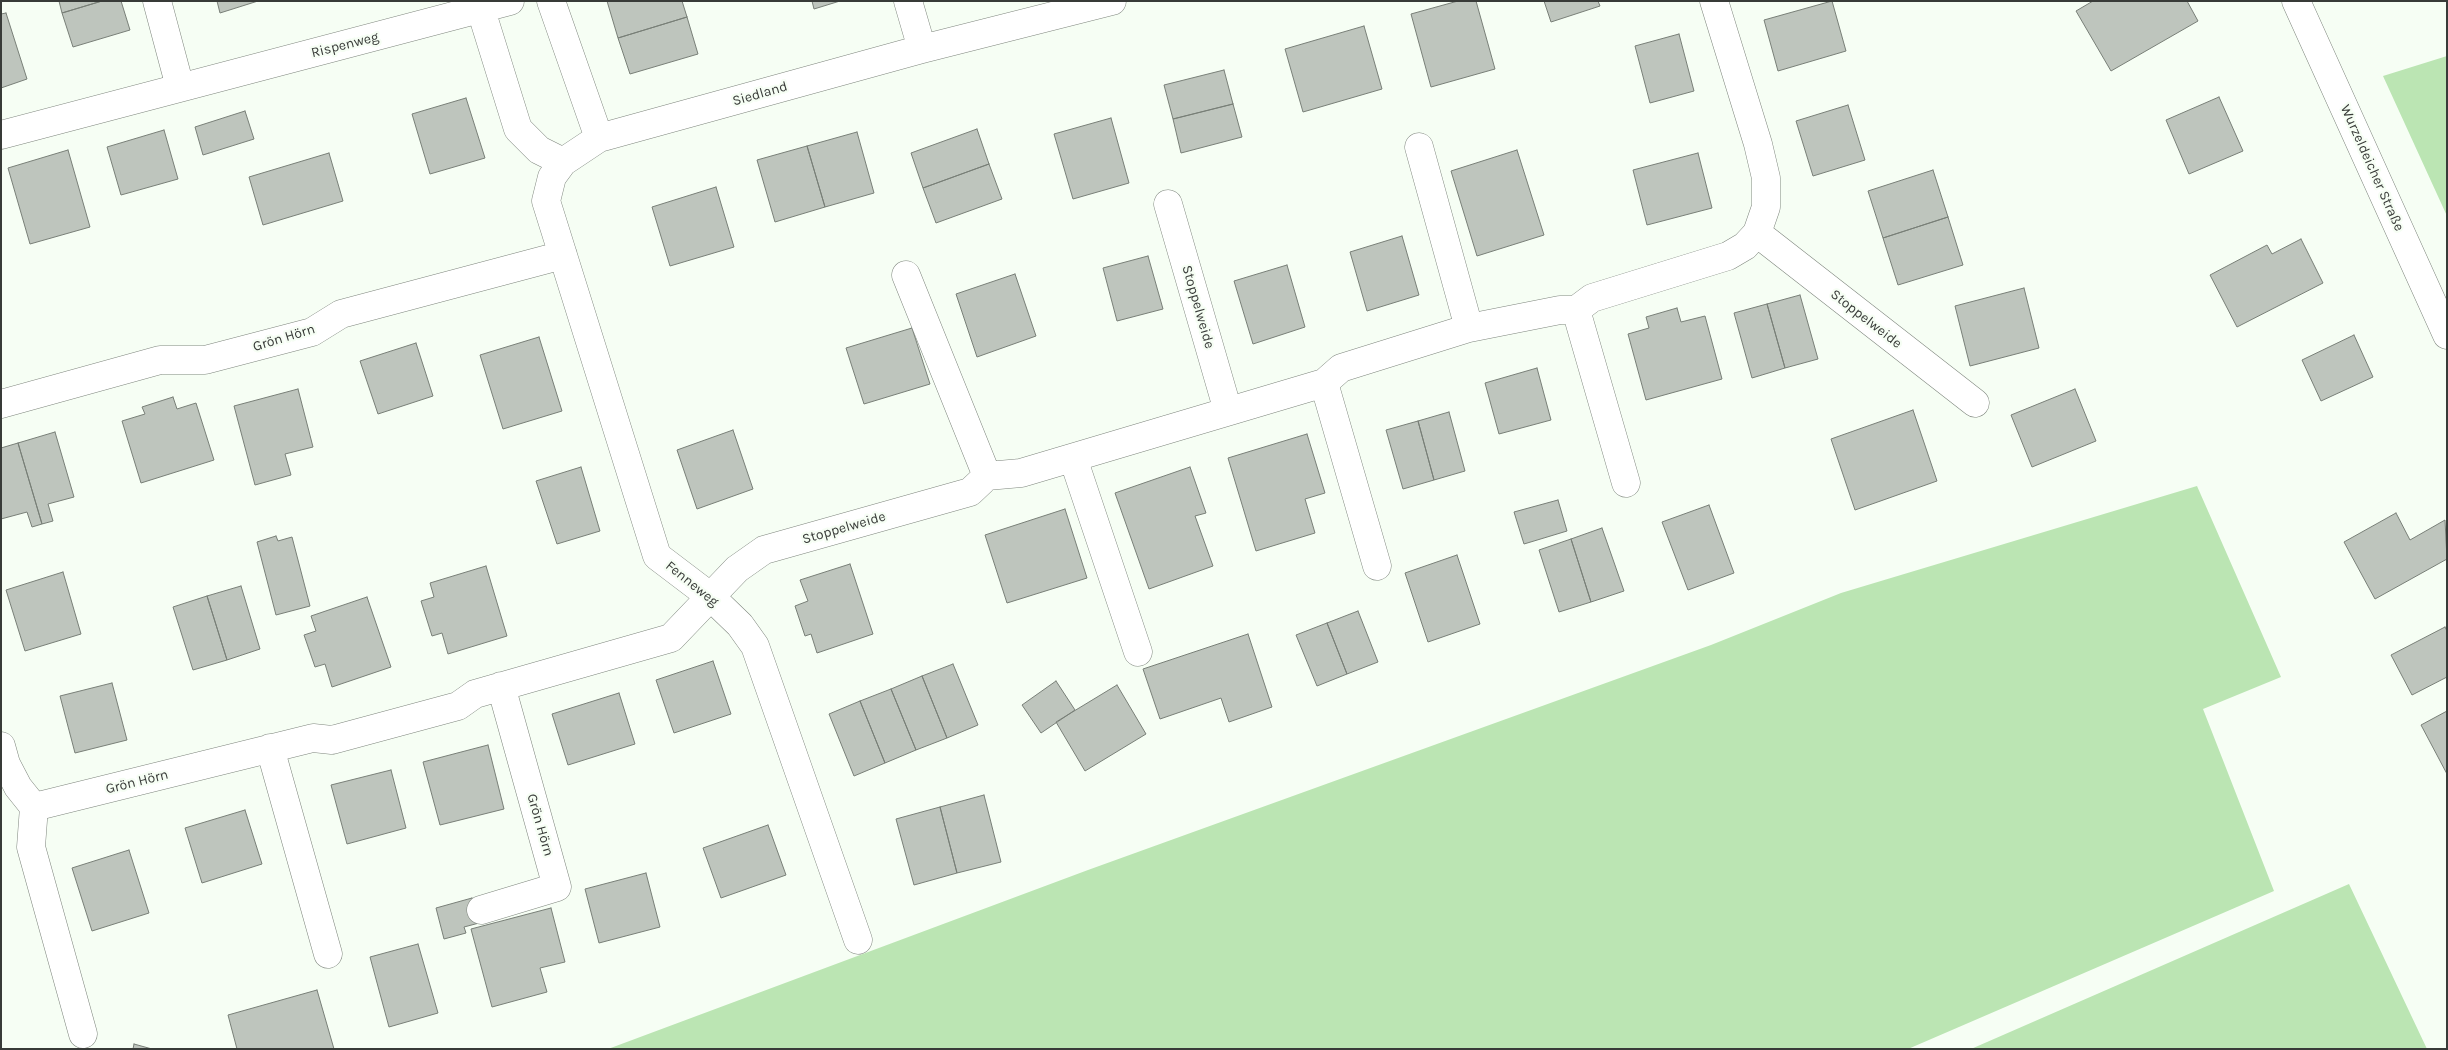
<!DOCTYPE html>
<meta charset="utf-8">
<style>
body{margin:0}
#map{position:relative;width:2448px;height:1050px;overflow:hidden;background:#f6fef4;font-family:Karla,sans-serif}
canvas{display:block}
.frame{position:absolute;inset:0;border:2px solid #383b38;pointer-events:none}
</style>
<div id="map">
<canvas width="2448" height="1050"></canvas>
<div class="frame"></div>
</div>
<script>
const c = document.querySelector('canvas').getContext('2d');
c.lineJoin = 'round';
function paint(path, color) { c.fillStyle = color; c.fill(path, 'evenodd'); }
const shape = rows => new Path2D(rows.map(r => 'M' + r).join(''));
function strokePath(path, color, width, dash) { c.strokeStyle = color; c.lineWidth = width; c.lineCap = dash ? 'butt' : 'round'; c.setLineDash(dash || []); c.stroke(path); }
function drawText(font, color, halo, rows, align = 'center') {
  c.font = font + ' Karla,sans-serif'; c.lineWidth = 4.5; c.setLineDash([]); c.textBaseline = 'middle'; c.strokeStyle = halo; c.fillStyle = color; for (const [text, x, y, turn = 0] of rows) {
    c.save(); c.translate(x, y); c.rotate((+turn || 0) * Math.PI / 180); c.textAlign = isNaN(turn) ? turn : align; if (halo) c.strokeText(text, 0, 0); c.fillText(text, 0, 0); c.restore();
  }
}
paint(shape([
 [2447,56,2447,216,2383,76],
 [2197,486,2281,677,2203,709,2274,891,1908,1049,608,1049,1088,870,1711,645,1841,593],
 [2349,884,2427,1049,1971,1049]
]), '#bbe5b3');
const building = shape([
 [59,1,102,1,62,13,59,1],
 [102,1,121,1,130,30,73,47,62,13,102,1],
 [217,1,258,1,220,13,217,1],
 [607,1,682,1,687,17,618,38,607,1],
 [812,1,840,1,814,9,812,1],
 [1458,1,1476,1,1495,69,1431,87,1411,14,1458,1],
 [1544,1,1598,1,1600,6,1551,22,1544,1],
 [1832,1,1846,51,1778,71,1764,20,1832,1],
 [2093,1,2187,1,2198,21,2111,71,2076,11,2093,1],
 [6,13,27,79,1,88,1,14,6,13],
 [687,17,698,54,630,74,618,38,687,17],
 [1364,26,1382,89,1303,112,1285,49,1364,26],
 [1679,34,1694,91,1650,103,1635,46,1679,34],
 [1224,70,1233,104,1173,119,1164,85,1224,70],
 [2219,97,2243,151,2189,174,2166,120,2219,97],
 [466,98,485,158,430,174,412,114,466,98],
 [1233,104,1242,137,1181,153,1173,119,1233,104],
 [1848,105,1865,160,1813,176,1796,121,1848,105],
 [245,111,254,139,203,155,195,127,245,111],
 [1111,118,1129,183,1073,199,1054,134,1111,118],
 [977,129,989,164,923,188,911,153,977,129],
 [164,130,178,179,121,195,107,147,164,130],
 [857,132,874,193,825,207,807,146,857,132],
 [807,146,825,207,775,222,757,160,807,146],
 [68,150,90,227,30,244,8,168,68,150],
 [1517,150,1544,235,1477,256,1451,171,1517,150],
 [329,153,343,201,263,225,249,177,329,153],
 [1698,153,1712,208,1647,225,1633,170,1698,153],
 [989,164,1002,199,936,223,923,188,989,164],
 [1933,170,1948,217,1883,238,1868,191,1933,170],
 [716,187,734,247,670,266,652,207,716,187],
 [1948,217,1963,265,1898,285,1883,238,1948,217],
 [1402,236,1419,295,1367,311,1350,252,1402,236],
 [2301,239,2323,283,2237,327,2210,275,2267,245,2272,254,2301,239],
 [1148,256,1163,309,1117,321,1103,268,1148,256],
 [1287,265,1305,327,1253,344,1234,281,1287,265],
 [1015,274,1036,336,977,357,956,294,1015,274],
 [2024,288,2039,348,1970,366,1955,306,2024,288],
 [1800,295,1818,359,1785,368,1767,304,1800,295],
 [1767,304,1785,368,1752,378,1734,313,1767,304],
 [1677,308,1681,322,1705,316,1722,379,1646,400,1628,334,1649,328,1646,317,1677,308],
 [912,328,930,384,864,404,846,348,912,328],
 [2354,335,2373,377,2321,401,2302,360,2354,335],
 [539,337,562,411,503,429,480,355,539,337],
 [416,343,433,396,378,414,360,361,416,343],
 [1537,368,1551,420,1499,434,1485,383,1537,368],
 [298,389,313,447,285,454,291,475,255,485,234,406,298,389],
 [2075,389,2096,441,2032,467,2011,415,2075,389],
 [173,397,177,409,196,403,214,460,141,483,122,421,145,414,142,407,173,397],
 [1913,410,1937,481,1855,510,1831,439,1913,410],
 [1449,412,1465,471,1434,480,1418,421,1449,412],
 [1418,421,1434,480,1403,489,1386,430,1418,421],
 [733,430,753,489,697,509,677,450,733,430],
 [55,432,74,497,48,504,53,521,42,524,18,443,55,432],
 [1307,434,1325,493,1305,499,1315,533,1256,551,1228,458,1307,434],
 [18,443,42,524,32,527,27,512,1,519,1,448,18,443],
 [581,467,600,531,557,544,536,481,581,467],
 [1190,467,1206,513,1195,516,1213,566,1149,589,1115,493,1190,467],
 [1558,500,1567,531,1524,544,1514,512,1558,500],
 [1709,505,1734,573,1688,590,1662,522,1709,505],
 [1065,509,1087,578,1007,603,985,535,1065,509],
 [2396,513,2410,540,2445,520,2447,559,2375,599,2344,542,2396,513],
 [1602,528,1624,591,1591,602,1571,539,1602,528],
 [276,536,278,541,292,537,310,606,276,615,257,542,276,536],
 [1571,539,1591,602,1559,612,1539,550,1571,539],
 [1457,555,1480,624,1428,642,1405,573,1457,555],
 [850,564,873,634,817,653,811,634,805,636,795,606,808,601,800,580,850,564],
 [486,566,507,636,448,654,442,633,432,636,421,601,434,597,430,583,486,566],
 [63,572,81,634,25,651,6,590,63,572],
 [241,586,260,649,227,660,207,596,241,586],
 [207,596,227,660,193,670,173,607,207,596],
 [367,597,391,667,332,687,325,664,315,667,304,635,316,631,311,616,367,597],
 [1358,611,1378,662,1347,674,1327,623,1358,611],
 [1327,623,1347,674,1317,686,1296,635,1327,623],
 [2445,627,2447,631,2447,677,2412,695,2391,655,2445,627],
 [1248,634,1272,707,1229,722,1221,698,1160,719,1143,669,1248,634],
 [713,661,731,714,674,733,656,680,713,661],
 [953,664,978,725,947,738,922,676,953,664],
 [922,676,947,738,916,750,891,689,922,676],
 [1056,681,1075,710,1041,733,1022,705,1056,681],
 [112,683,127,740,75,753,60,696,112,683],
 [1117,685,1146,734,1085,771,1056,722,1117,685],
 [891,689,916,750,885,763,860,701,891,689],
 [619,693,635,744,568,765,552,714,619,693],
 [860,701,885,763,854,776,829,714,860,701],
 [2447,711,2447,774,2421,725,2447,711],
 [488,745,504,809,440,825,423,762,488,745],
 [391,770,406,828,347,844,331,785,391,770],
 [984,795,1001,862,957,873,940,807,984,795],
 [940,807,957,873,914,885,896,819,940,807],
 [245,810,262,864,202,883,185,828,245,810],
 [768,825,786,875,721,898,703,848,768,825],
 [129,850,149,913,92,931,72,868,129,850],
 [646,873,660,927,599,943,585,889,646,873],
 [472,898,479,923,464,927,466,933,444,939,436,908,472,898],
 [551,908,565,962,540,968,547,992,492,1007,471,929,551,908],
 [418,944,438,1013,389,1027,370,957,418,944],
 [317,990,334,1049,237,1049,228,1015,317,990],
 [134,1044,152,1049,133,1049,134,1044]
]);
paint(building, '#bec5bd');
strokePath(building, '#787f77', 1);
const street = shape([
 [157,1,180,87],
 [551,1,599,138],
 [908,1,922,49],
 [481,10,518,129,539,150,563,162],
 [1,135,510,1],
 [1419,147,1469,328],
 [1168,204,1228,411],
 [1757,233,1975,403],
 [906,275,987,476],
 [1576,310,1626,483],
 [1324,383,1377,566],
 [1,404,160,360,205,360,312,332,341,314,563,255],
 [1073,458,1138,652],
 [1,746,6,764,18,787,34,807,313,738,332,740,458,706,475,694,671,638,737,569,764,550,970,492,987,476,1021,473,1324,383,1341,368,1469,328,1560,310,1576,310,1592,298,1728,256,1745,246,1757,233,1766,207,1766,178,1758,144,1714,1],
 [270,748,328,954],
 [34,807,31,847,83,1034],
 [481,910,557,887,501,686],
 [858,940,755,646,740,625,711,597,657,556,546,201,552,177,563,162,599,138,922,49,1112,1]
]);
const secondary = shape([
 [2296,1,2447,335]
]);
strokePath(street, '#7f867e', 29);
strokePath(secondary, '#7f867e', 29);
strokePath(street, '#fff', 28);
strokePath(secondary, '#fff', 28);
drawText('14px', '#383b38', '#f6fef4', [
 ["Rispenweg",345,45,-14],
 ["Siedland",760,94,-16],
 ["Wurzeldeicher Straße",2372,168,66],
 ["Stoppelweide",1198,307,74],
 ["Stoppelweide",1866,319,38],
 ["Grön Hörn",284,338,-17],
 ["Stoppelweide",844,528,-16],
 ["Fenneweg",692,584,39],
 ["Grön Hörn",137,782,-14],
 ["Grön Hörn",540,825,74]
]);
</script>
